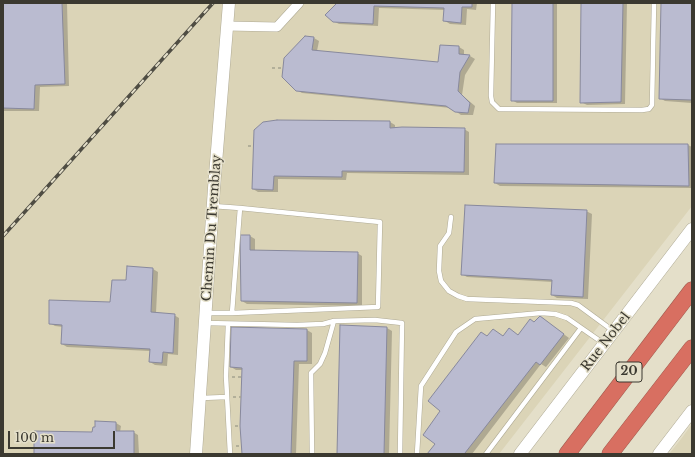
<!DOCTYPE html>
<style>
body{margin:0}
#map{position:relative;width:695px;height:457px;overflow:hidden;background:#e4dfc9;font-family:"Libre Baskerville",serif}
canvas{display:block}
.frame{position:absolute;inset:0;border:4px solid #3b3930;pointer-events:none}
.scale{position:absolute;left:8px;top:431px;width:107px;height:18px;box-sizing:border-box;border:2px solid #3b3930;border-top:0;padding-left:5px;font-size:12px;line-height:14px;white-space:nowrap;color:#3b3930;-webkit-text-stroke:3px #e4dfc9;paint-order:stroke}
</style>
<div id="map">
<canvas width="695" height="457"></canvas>
<div class="frame"></div>
<div class="scale">100 m</div>
</div>
<script>
const c = document.querySelector('canvas').getContext('2d');
c.lineJoin = 'round';
function paint(path, color) { c.fillStyle = color; c.fill(path, 'evenodd'); }
const shape = rows => new Path2D(rows.map(r => 'M' + r).join(''));
function strokePath(path, color, width, dash) { c.strokeStyle = color; c.lineWidth = width; c.lineCap = dash ? 'butt' : 'round'; c.setLineDash(dash || []); c.stroke(path); }
function drawText(font, color, halo, rows, align = 'center') {
  c.font = font + ' "Libre Baskerville",serif'; c.lineWidth = 3; c.setLineDash([]); c.textBaseline = 'middle'; c.strokeStyle = halo; c.fillStyle = color; for (const [text, x, y, turn = 0] of rows) {
    c.save(); c.translate(x, y); c.rotate((+turn || 0) * Math.PI / 180); c.textAlign = isNaN(turn) ? turn : align; if (halo) c.strokeText(text, 0, 0); c.fillText(text, 0, 0); c.restore();
  }
}
paint(shape([
 [3,3,692,3,692,206,499,454,3,454],
 [692,424,692,454,669,454,681,439]
]), '#dbd4b7');
paint(shape([
 [3,3,67,3,69,86,40,87,39,111,3,111],
 [338,3,477,3,476,10,467,9,466,25,450,24,445,21,445,10,379,8,378,26,339,24,333,21],
 [513,3,557,3,557,103,517,103,512,100],
 [582,3,627,3,625,104,587,105,581,102],
 [662,3,692,3,692,103,665,101,660,98],
 [306,37,314,38,319,41,317,51,439,63,441,46,459,47,464,50,464,55,470,56,475,59,465,75,462,95,475,106,473,115,461,115,451,108,302,93,297,90],
 [390,122,395,125,395,129,464,129,469,132,469,175,347,173,346,180,278,179,278,192,258,192,253,189,255,130],
 [688,145,692,147,692,188,500,186,495,183],
 [586,211,592,214,588,299,557,298,552,295,553,282,467,277,462,274],
 [250,236,255,239,255,251,357,253,362,256,362,306,247,304,242,301],
 [128,267,153,269,158,272,156,313,174,315,179,318,178,355,168,354,167,366,155,365,150,362,150,351,67,347,62,344,63,327,55,326,50,323,111,303,127,281],
 [540,317,569,338,546,367,541,364,472,454,429,454,436,444,442,411,488,337,518,335,535,323],
 [341,326,387,328,392,331,389,454,338,454],
 [307,330,312,333,312,364,299,364,296,454,243,454,243,370,236,370,231,367],
 [116,423,121,426,120,432,133,432,138,435,139,454,35,454]
]), '#0003');
const building = shape([
 [3,3,62,3,65,84,35,85,34,109,3,108,3,3],
 [337,3,472,3,472,7,462,7,461,23,443,21,444,8,374,6,373,24,333,22,325,15,337,3],
 [512,3,553,3,553,101,511,101,512,3],
 [581,3,623,3,621,102,580,103,581,3],
 [661,3,692,3,692,100,659,99,661,3],
 [305,36,314,37,312,50,438,62,440,45,459,46,459,54,470,55,460,72,458,91,470,103,468,113,455,112,446,106,296,91,282,77,284,58,305,36],
 [277,120,390,121,390,128,402,127,465,128,464,172,342,171,342,177,274,176,273,190,252,189,254,130,263,122,277,120],
 [496,144,688,144,689,186,494,183,496,144],
 [465,205,587,210,583,297,551,295,552,280,461,275,465,205],
 [240,235,250,235,250,250,358,252,357,303,241,301,240,235],
 [127,266,153,268,151,312,175,314,173,353,163,352,162,363,149,362,150,349,61,344,62,325,49,324,49,300,110,302,112,280,126,280,127,266],
 [540,316,564,334,540,365,536,362,465,453,466,454,427,454,435,444,423,435,440,411,428,401,481,332,487,336,493,329,503,336,509,328,518,335,530,319,534,322,540,316],
 [340,325,387,327,384,454,337,454,340,325],
 [231,327,307,329,307,361,294,361,291,454,242,454,240,426,242,368,230,367,231,327],
 [95,421,116,422,116,431,134,431,134,454,34,454,34,431,92,432,93,427,95,427,95,421]
]);
paint(building, '#babbd0');
strokePath(building, '#88899d', 1);
const lane = shape([
 [493,3,491,96,492,102,499,109,642,110,649,109,652,105,654,3],
 [451,217,449,233,440,246,439,271,441,281,449,291,458,296,467,299,571,303,578,305,612,330],
 [206,313,232,313,240,208,213,206],
 [232,313,378,307,380,222,240,208],
 [206,323,297,325,323,324,334,321],
 [228,324,226,376,230,454],
 [201,398,227,397],
 [312,454,311,373,320,364,325,353,334,321,375,320,402,323,400,454],
 [417,454,421,386,456,332,475,319,541,313,555,314,567,318,603,343],
 [486,454,581,328]
]);
const street = shape([
 [227,26,277,27,299,3]
]);
const secondary = shape([
 [196,454,214,188,229,3],
 [520,454,692,229],
 [659,454,692,411]
]);
const highway = shape([
 [567,454,692,290],
 [610,454,692,348]
]);
strokePath(lane, '#afaa95', 5.5);
strokePath(street, '#afaa95', 10);
strokePath(secondary, '#afaa95', 13);
strokePath(highway, '#a15c50', 17);
strokePath(shape([
 [272,68,283,68],
 [248,146,253,146],
 [232,377,242,377],
 [233,397,241,397],
 [235,426,240,426],
 [236,446,241,446]
]), '#a5a290', 1.5, [3, 3]);
strokePath(lane, '#fff', 4.5);
strokePath(street, '#fff', 9);
strokePath(secondary, '#fff', 12);
strokePath(highway, '#d86f61', 16);
const rail = shape([
 [3,236,213,3]
]);
strokePath(rail, '#4f4d43', 3.5);
strokePath(rail, '#e4dfc9', 2, [6]);
for (const [x, y, w] of [
 [629,372,26]
]) { const box = new Path2D(); box.roundRect(x - w / 2, y - 10, w, 20, 3); c.fillStyle = '#e4dfc9'; c.fill(box); strokePath(box, '#3b3930', 1); }
drawText('bold 12px', '#3b3930', null, [
 ["20",629,372]
]);
drawText('13px', '#3b3930', '#e4dfc9', [
 ["Chemin Du Tremblay",212,228,-86],
 ["Rue Nobel",606,342,-52]
]);
</script>
